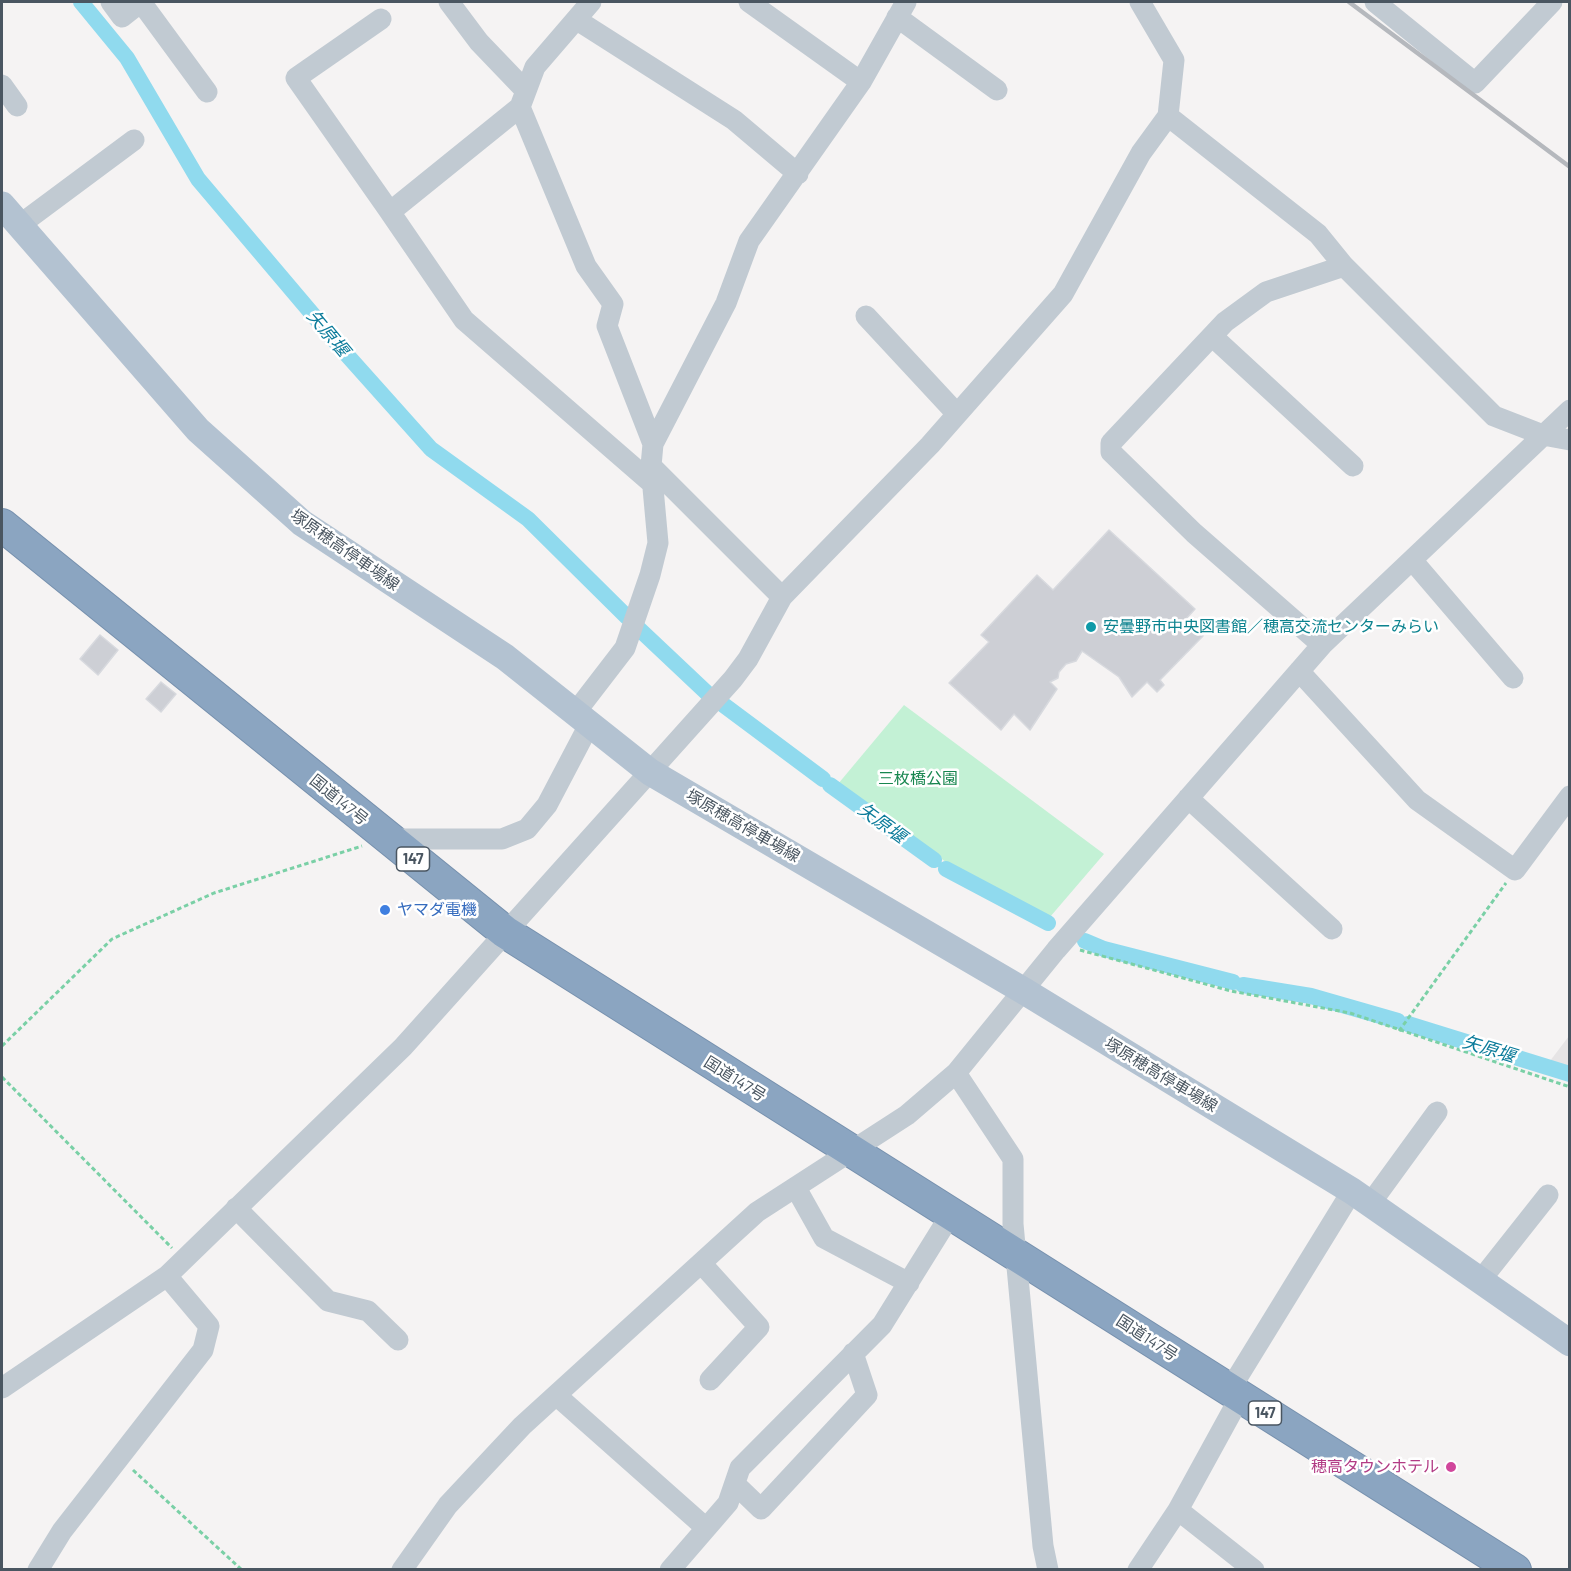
<!DOCTYPE html>
<meta charset="utf-8">
<style>
body{margin:0}
#map{position:relative;width:1571px;height:1571px;overflow:hidden;background:#f5f3f3;font-family:Barlow,sans-serif}
canvas{display:block}
.frame{position:absolute;inset:0;border:3px solid #4a5661;pointer-events:none}
</style>
<div id="map">
<canvas width="1571" height="1571"></canvas>
<div class="frame"></div>
</div>
<script>
const c = document.querySelector('canvas').getContext('2d');
c.lineJoin = 'round';
function paint(path, color) { c.fillStyle = color; c.fill(path, 'evenodd'); }
const shape = rows => new Path2D(rows.map(r => 'M' + r).join(''));
function strokePath(path, color, width, dash) { c.strokeStyle = color; c.lineWidth = width; c.lineCap = dash ? 'butt' : 'round'; c.setLineDash(dash || []); c.stroke(path); }
function drawText(font, color, halo, rows, align = 'center') {
  c.font = font + ' Barlow,"Noto Sans JP",sans-serif'; c.lineWidth = 5; c.setLineDash([]); c.textBaseline = 'middle'; c.strokeStyle = halo; c.fillStyle = color; for (const [text, x, y, turn = 0] of rows) {
    c.save(); c.translate(x, y); c.rotate((+turn || 0) * Math.PI / 180); c.textAlign = isNaN(turn) ? turn : align; if (halo) c.strokeText(text, 0, 0); c.fillText(text, 0, 0); c.restore();
  }
}
paint(shape([
 [1569,1036,1569,1068,1550,1062,1550,1061]
]), '#e6e4e5');
paint(shape([
 [904,705,1104,854,1050,917,957,870,838,784]
]), '#c3f1d5');
strokePath(shape([
 [81,2,127,58,198,179,347,355,431,449,528,519,627,617],
 [638,628,708,694],
 [721,703,823,779],
 [830,785,934,860],
 [946,869,1048,923],
 [1085,941,1104,949,1233,982],
 [1243,985,1311,996,1398,1021],
 [1408,1024,1570,1074]
]), '#90daee', 16);
const building = shape([
 [1109,530,1195,609,1186,619,1203,636,1160,680,1164,685,1157,692,1147,682,1132,697,1119,677,1082,651,1076,661,1066,664,1059,672,1058,678,1050,682,1057,689,1030,730,1014,714,1001,730,949,683,989,642,981,635,1037,575,1053,590,1109,530],
 [100,635,118,650,98,675,80,659,100,635],
 [161,682,176,694,161,712,146,699,161,682]
]);
paint(building, '#cdcfd5');
strokePath(building, '#d7d9de', 1.5);
const highway = shape([
 [2,525,505,932,1515,1570]
]);
strokePath(highway, '#7690ad', 34);
strokePath(shape([
 [1080,950,1231,991,1350,1013,1570,1087],
 [1399,1031,1506,883],
 [2,1046,112,939,214,893,362,846],
 [2,1077,172,1248],
 [133,1470,242,1570]
]), '#7ad0a6', 3, [4.5, 3]);
strokePath(shape([
 [111,2,122,17,141,2],
 [141,2,207,92],
 [449,2,479,42,525,90],
 [591,2,535,67,520,107,390,212,464,320,654,485],
 [749,2,861,82],
 [1375,2,1475,83,1552,2],
 [897,17,997,90],
 [381,19,296,78,390,212],
 [577,20,734,120,798,174],
 [2,85,17,106],
 [520,107,586,266,613,304,607,326,653,444],
 [1168,116,1318,234,1344,266,1494,416,1543,435,1570,440],
 [21,224,134,140],
 [866,316,957,414],
 [1212,336,1353,466],
 [651,466,782,597],
 [1412,560,1513,678],
 [1322,645,1194,533,1111,452,1111,443,1225,322,1266,292,1344,266],
 [1299,671,1417,800,1515,870,1570,796],
 [575,713,625,648,650,575,658,543,651,466,653,444,726,303,749,241,861,82,906,2],
 [1188,798,1332,929],
 [387,839,502,839,527,829,547,805,589,725],
 [956,1073,1013,1159,1013,1224,1043,1546,1048,1570],
 [796,1188,824,1238,909,1283],
 [1370,1204,1437,1112],
 [236,1208,328,1301,368,1311,398,1340],
 [701,1263,759,1327,710,1380],
 [1480,1281,1548,1195],
 [2,1388,167,1276,403,1047,733,679,748,659,782,597,930,445,1063,294,1141,153,1168,116,1174,60,1140,2],
 [1229,1391,1352,1191],
 [556,1395,706,1528],
 [735,1484,761,1509,867,1395,853,1353],
 [1178,1510,1254,1570],
 [38,1570,62,1531,203,1350,209,1326,167,1276],
 [402,1570,448,1505,522,1426,757,1212,907,1115,956,1073,1056,950,1322,645,1570,410],
 [670,1570,728,1503,740,1468,882,1325,951,1214],
 [1138,1570,1178,1510,1240,1397]
]), '#c1cad2', 21);
strokePath(shape([
 [2,205,198,430,302,523,505,657,650,772,1024,991,1352,1191,1570,1343]
]), '#b3c2d1', 27);
strokePath(highway, '#8ba5c1', 32);
strokePath(shape([
 [1349,2,1570,167]
]), '#b5b8bd', 4.5);
for (const [x, y, r, color] of [
 [1091,627,6,"#0f9aa8"],
 [385,910,6,"#3f7fe0"],
 [1451,1467,6,"#d1479c"]
]) { const dot = new Path2D(); dot.arc(x, y, r, 0, 2 * Math.PI); c.fillStyle = color; c.fill(dot); strokePath(dot, '#fff', 2); }
for (const [x, y, w] of [
 [413,859,33],
 [1265,1413,33]
]) { const box = new Path2D(); box.roundRect(x - w / 2, y - 12, w, 24, 4.5); c.fillStyle = '#fff'; c.fill(box); strokePath(box, '#4a5661', 1.5); }
drawText('bold 15px', '#4a5661', null, [
 ["147",413,859],
 ["147",1265,1413]
]);
drawText('16px', '#4a5661', '#fff', [
 ["塚原穂高停車場線",345,550,35],
 ["国道147号",339,800,39],
 ["塚原穂高停車場線",743,826,30],
 ["塚原穂高停車場線",1161,1075,31],
 ["国道147号",735,1079,32],
 ["国道147号",1147,1338,33]
]);
drawText('16px', '#0d838f', '#fff', [
 ["安曇野市中央図書館／穂高交流センターみらい",1103,627]
], 'left');
drawText('16px', '#17864f', '#fff', [
 ["三枚橋公園",918,779]
]);
drawText('16px', '#366cbe', '#fff', [
 ["ヤマダ電機",397,910]
], 'left');
drawText('16px', '#b23c85', '#fff', [
 ["穂高タウンホテル",1439,1467]
], 'right');
drawText('italic 18px', '#0c7c9b', '#fff', [
 ["矢原堰",328,333,50],
 ["矢原堰",882,823,36],
 ["矢原堰",1489,1049,17]
]);
</script>
